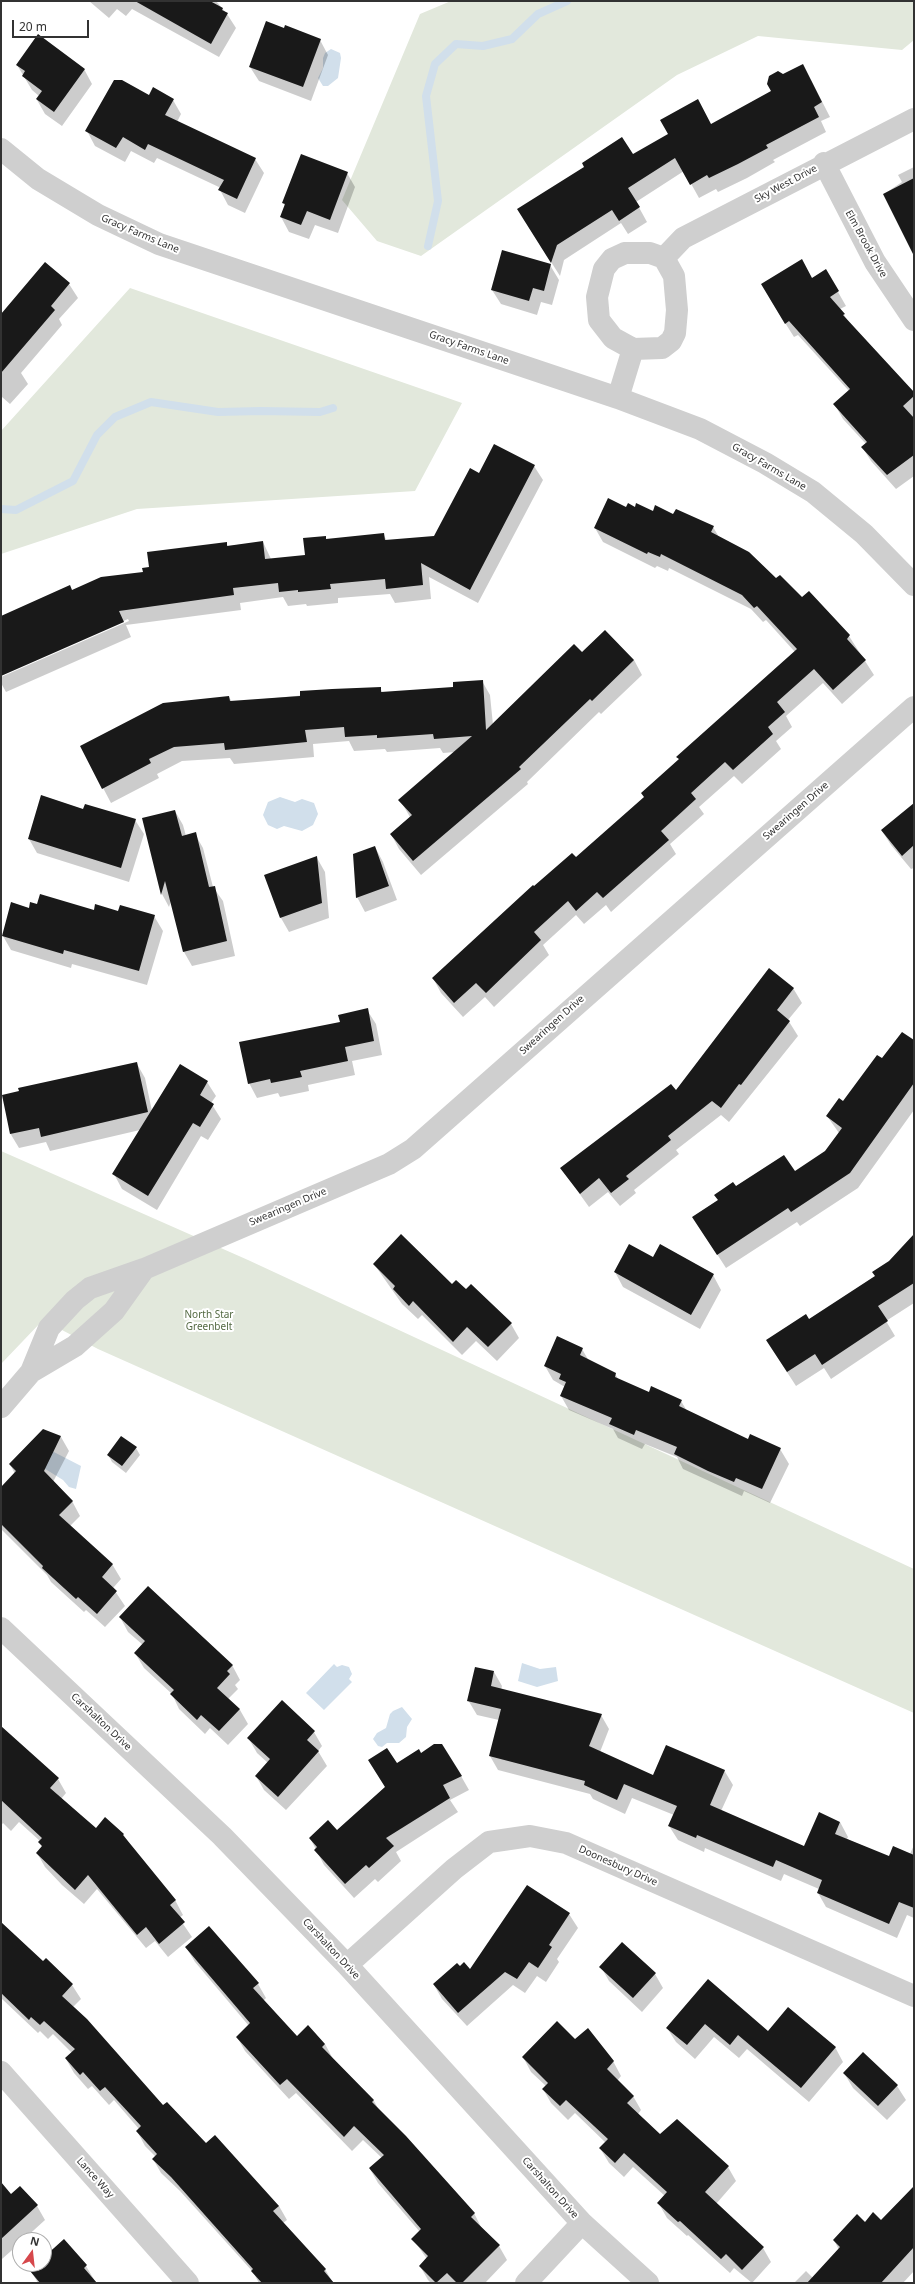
<!DOCTYPE html>
<style>
body{margin:0}
#map{position:relative;width:915px;height:2284px;overflow:hidden;background:#fff;font-family:"Noto Sans",sans-serif}
canvas{display:block}
.frame{position:absolute;inset:0;border:2px solid #323232;pointer-events:none}
.north{position:absolute;left:12px;top:2232px;width:40px;height:40px;box-sizing:border-box;background:#fff;border:1px solid #adadad;border-radius:50%;rotate:15deg;font-size:11px;font-weight:700;line-height:16px;text-align:center;color:#323232}
.north::after{content:'';display:block;margin:auto;width:14px;height:18px;background:#d6484c;clip-path:polygon(50% 0,100% 100%,50% 72%,0 100%)}
.scale{position:absolute;left:12px;top:20px;width:77px;height:18px;box-sizing:border-box;border:2px solid #323232;border-top:0;padding-left:5px;font-size:12px;line-height:14px;white-space:nowrap;color:#323232;-webkit-text-stroke:3px #fff;paint-order:stroke}
</style>
<div id="map">
<canvas width="915" height="2284"></canvas>
<div class="frame"></div>
<div class="north">N</div>
<div class="scale">20 m</div>
</div>
<script>
const c = document.querySelector('canvas').getContext('2d');
c.lineJoin = 'round';
function paint(path, color) { c.fillStyle = color; c.fill(path, 'evenodd'); }
const shape = rows => new Path2D(rows.map(r => 'M' + r).join(''));
function strokePath(path, color, width, dash) { c.strokeStyle = color; c.lineWidth = width; c.lineCap = dash ? 'butt' : 'round'; c.setLineDash(dash || []); c.stroke(path); }
function drawText(font, color, halo, rows, align = 'center') {
  c.font = font + ' "Noto Sans",sans-serif'; c.lineWidth = 4; c.setLineDash([]); c.textBaseline = 'middle'; c.strokeStyle = halo; c.fillStyle = color; for (const [text, x, y, turn = 0] of rows) {
    c.save(); c.translate(x, y); c.rotate((+turn || 0) * Math.PI / 180); c.textAlign = isNaN(turn) ? turn : align; if (halo) c.strokeText(text, 0, 0); c.fillText(text, 0, 0); c.restore();
  }
}
paint(shape([
 [451,1,914,1,914,40,902,50,758,36,677,75,421,256,377,241,342,200,420,14],
 [130,288,442,396,462,403,415,491,137,509,1,554,1,431],
 [1,1151,248,1260,914,1569,914,1713,98,1349,43,1320,1,1364]
]), '#e2e8dc');
paint(shape([
 [331,49,340,53,341,58,338,78,328,86,323,86,318,78,323,68,323,58,325,53],
 [280,797,295,802,302,799,314,803,318,814,313,825,302,831,284,826,277,829,268,825,263,815,268,802],
 [50,1450,81,1466,76,1489,69,1487,63,1480,42,1467],
 [522,1663,540,1669,556,1667,558,1681,537,1687,518,1681],
 [334,1664,337,1667,342,1665,349,1667,352,1674,349,1679,352,1682,324,1710,306,1693],
 [402,1707,412,1719,407,1727,406,1737,399,1743,387,1743,382,1747,378,1746,373,1739,377,1733,386,1728,390,1714,393,1711]
]), '#d1dfeb');
paint(shape([
 [89,1,216,1,227,14,236,28,219,57,132,9,126,16,117,9,109,18],
 [320,40,328,55,311,101,259,81,250,67],
 [17,65,84,69,92,84,62,126,45,114,37,100,39,96,32,90],
 [783,76,811,80,830,117,821,121,826,132,773,160,775,162,747,178,718,192,716,189,699,198,684,171,636,202,647,222,628,234,621,223,564,260,560,276,527,224,633,155,711,125,772,91],
 [149,96,173,100,181,114,177,122,255,159,264,173,245,213,228,205,220,190,221,188,157,158,154,163,131,151,125,162,95,146,87,131],
 [914,167,914,254,884,194,902,182,898,175],
 [347,173,355,187,338,233,315,225,309,239,289,232,281,217,285,206,283,203],
 [550,265,559,280,552,305,541,302,537,315,501,304,492,290],
 [826,271,846,306,840,309,850,324,914,394,914,476,896,489,871,461,862,447,866,444,843,419,835,405,849,391,798,335,794,337,770,299],
 [69,284,78,298,59,319,62,325,21,373,28,384,10,404,2,397,1,398,1,313],
 [534,466,543,480,478,603,429,577,431,599,395,603,390,594,338,598,338,603,307,606,306,604,288,606,283,597,240,603,241,610,126,625,131,637,6,692,1,683,1,677,129,621,128,619,1,675,1,617,72,591,144,573,150,568,226,543,228,546,263,542,271,559,306,556,325,537,326,540,383,534,387,541,435,537,479,474],
 [626,508,674,516,713,527,719,537,802,599,809,593,849,636,874,675,842,704,823,683,786,716,792,727,776,741,781,749,742,784,734,776,699,807,704,814,670,844,676,854,611,912,606,905,584,924,576,915,543,945,549,955,494,1007,485,997,463,1017,441,993,433,978,534,887,576,859,645,798,679,760,678,757,795,652,766,620,763,622,751,609,669,568,668,571,657,566,655,568,603,542,595,528],
 [582,653,634,660,642,675,601,714,599,712,527,782,528,784,421,875,399,849,391,834,410,817,400,800,455,752,443,753,440,748,387,752,385,749,354,751,349,741,313,744,314,757,234,764,230,758,182,761,157,774,159,778,111,803,81,746,229,697,232,702,380,688,383,693,454,688,482,681,490,695,493,725],
 [914,805,914,868,911,869,891,845,882,831],
 [84,810,135,820,144,834,129,882,37,853,29,839],
 [175,811,183,825,186,836,195,834,203,848,213,887,223,901,235,956,192,966,184,952,171,901,169,907,162,894,143,819],
 [375,847,383,862,397,900,365,912,357,897],
 [317,858,325,872,329,918,289,932,281,918,265,875],
 [94,911,154,916,163,931,147,985,72,964,71,968,11,950,3,936],
 [793,988,802,1003,788,1020,798,1036,729,1122,721,1115,676,1150,679,1154,634,1190,636,1193,620,1206,608,1192,589,1207,561,1168,676,1092],
 [367,1010,376,1024,382,1055,352,1061,355,1075,308,1085,309,1091,280,1097,278,1093,257,1098,249,1083,341,1022],
 [914,1042,914,1110,858,1188,800,1226,797,1222,726,1268,693,1217,736,1188,794,1173,826,1152,839,1133,827,1116,843,1102,882,1060],
 [137,1064,145,1078,152,1111,180,1065,207,1082,216,1096,211,1103,221,1119,208,1140,201,1136,157,1210,122,1189,114,1174,140,1130,50,1151,46,1142,19,1148,10,1133],
 [914,1236,914,1303,886,1321,895,1336,831,1379,824,1368,796,1386,767,1341,809,1320,876,1276],
 [653,1258,713,1275,721,1290,700,1329,623,1287,615,1272],
 [374,1264,466,1291,471,1285,511,1324,519,1338,497,1361,476,1341,462,1355,422,1315,418,1319,402,1304],
 [582,1349,589,1361,615,1374,619,1380,649,1393,681,1401,687,1411,749,1440,780,1449,789,1464,770,1503,744,1491,742,1496,683,1469,677,1457,645,1444,642,1449,618,1438,613,1429,569,1410,561,1396,565,1387,553,1380,545,1366],
 [44,1430,61,1437,69,1451,53,1482,72,1501,80,1516,70,1526,112,1564,121,1579,113,1588,125,1606,105,1627,86,1610,84,1612,51,1582,47,1575,1,1529,1,1488,15,1474,10,1464],
 [136,1448,140,1455,126,1473,112,1462,108,1455],
 [120,1617,232,1665,240,1680,235,1685,238,1689,228,1699,240,1710,248,1724,228,1745,210,1728,205,1734,179,1709,172,1694,144,1668,135,1653,143,1645,128,1632],
 [494,1672,502,1686,501,1690,601,1715,609,1729,600,1752,654,1777,724,1770,733,1785,721,1811,805,1847,840,1822,848,1837,847,1839,889,1857,910,1854,914,1845,914,1918,907,1915,897,1938,826,1907,818,1893,819,1889,784,1874,781,1881,705,1848,704,1852,678,1840,669,1826,674,1815,632,1798,625,1814,593,1799,590,1794,498,1770,490,1756,499,1720,477,1715,468,1700],
 [314,1732,322,1746,318,1751,327,1766,286,1810,264,1790,256,1776,268,1763,257,1753,249,1739],
 [1,1743,58,1779,66,1793,61,1799,96,1829,123,1834,131,1847,175,1900,183,1915,179,1918,192,1937,168,1957,155,1941,146,1948,97,1889,84,1904,62,1885,45,1867,37,1853,42,1847,40,1841,19,1822,11,1831,3,1823,1,1826],
 [421,1754,461,1776,469,1790,450,1800,458,1812,396,1852,401,1861,378,1882,375,1879,354,1898,324,1865,310,1838,337,1832,385,1787,396,1764],
 [527,1886,569,1914,578,1928,557,1959,559,1962,546,1982,537,1976,525,1993,513,1985,467,2026,442,1999,434,1985,460,1968,470,1971],
 [1,1924,43,1963,72,1985,81,1999,73,2007,163,2107,279,2206,287,2220,283,2223,325,2269,333,2283,259,2283,253,2272,180,2191,161,2173,153,2159,156,2157,145,2146,137,2131,139,2129,114,2100,109,2105,92,2086,88,2089,74,2073,66,2059,72,2053,53,2034,48,2039,40,2031,38,2033,1,1998],
 [186,1947,258,1984,266,1998,263,2001,296,2037,325,2044,333,2059,374,2101,380,2112,474,2213,482,2229,499,2246,507,2260,485,2283,431,2283,428,2280,420,2266,427,2259,413,2239,420,2232,378,2183,370,2169,382,2158,363,2140,352,2151,296,2093,289,2099,245,2051,237,2037,249,2026,195,1962],
 [601,1967,655,1974,663,1988,642,2012,609,1981],
 [708,1980,768,2032,835,2047,843,2062,809,2102,747,2049,739,2058,714,2037,695,2059,676,2042,667,2028],
 [575,2040,613,2061,621,2076,617,2081,633,2096,641,2110,638,2114,660,2135,677,2120,728,2167,736,2181,716,2204,763,2248,771,2262,752,2283,734,2268,730,2273,688,2235,687,2236,667,2218,659,2204,665,2196,633,2167,624,2177,609,2163,600,2148,606,2143,575,2113,568,2120,551,2103,543,2089,546,2086,531,2072,523,2057],
 [863,2054,897,2086,906,2100,887,2120,853,2088,844,2073],
 [1,2184,11,2195,37,2206,45,2220,23,2240,20,2240,20,2243,2,2259],
 [914,2187,914,2271,903,2283,794,2283,806,2271,813,2278,839,2250,834,2240,865,2223,881,2222],
 [44,2259,86,2266,96,2283,38,2283,31,2271,39,2264,44,2264]
]), '#0003');
strokePath(shape([
 [428,246,438,201,426,96,435,64,456,44,483,46,512,39,538,14,567,1],
 [1,509,16,510,73,481,97,435,115,417,151,402,218,412,261,411,320,412,333,408]
]), '#d1dfeb', 8);
paint(shape([
 [135,1,210,1,223,8,222,10,228,13,211,44],
 [266,21,284,28,285,25,321,39,303,87,249,67],
 [38,34,85,69,54,112,36,99,42,91,22,76,25,71,16,65],
 [803,64,822,102,814,107,819,117,766,145,768,148,738,164,709,178,707,175,690,185,675,158,628,188,640,207,619,221,612,210,557,245,551,263,517,209,584,167,582,163,622,137,633,154,668,134,660,120,698,99,711,124,771,91,767,84,769,76,778,71,783,74],
 [114,80,122,80,149,95,153,87,174,99,165,115,256,158,237,199,218,190,224,180,148,144,145,150,123,137,116,148,85,131],
 [301,154,348,172,330,220,307,211,301,225,280,217,285,204,282,203],
 [914,178,914,256,883,194],
 [502,250,551,264,544,291,533,288,529,301,491,290],
 [802,259,812,278,826,269,839,291,830,297,845,314,843,315,914,392,914,396,903,406,914,418,914,455,887,475,861,447,867,442,833,404,850,389,789,321,785,324,761,284],
 [45,262,70,283,51,306,55,310,1,373,1,314],
 [494,444,535,465,470,590,421,563,423,585,386,589,385,579,330,584,331,589,298,592,298,590,279,592,278,583,233,588,234,595,119,611,124,622,1,676,1,616,70,585,72,590,101,577,143,572,142,568,149,567,147,552,227,542,227,546,263,541,265,559,305,555,303,538,326,536,326,539,384,533,385,540,434,536,470,468,479,473],
 [608,498,626,507,628,503,635,507,636,503,653,511,655,505,673,514,676,509,714,526,711,532,749,552,776,578,780,575,802,597,809,591,850,635,847,639,866,660,833,690,814,669,777,702,785,712,768,727,773,734,733,770,725,762,691,793,696,799,661,831,669,840,603,898,597,892,576,911,568,901,534,932,541,940,486,993,476,983,454,1003,432,978,533,885,534,886,572,853,576,857,644,797,641,793,679,759,676,757,797,649,757,606,754,608,742,595,661,554,660,557,648,552,647,554,594,528],
 [605,630,634,660,592,701,590,699,519,767,521,769,413,861,390,834,412,815,398,800,472,736,434,739,433,734,377,738,377,735,345,737,344,727,305,730,307,742,225,750,224,743,174,747,149,759,151,763,102,789,80,746,163,703,229,696,230,701,300,696,300,691,332,689,381,687,381,692,453,687,453,682,483,680,486,730,574,644,582,652],
 [41,795,83,809,85,804,136,819,121,868,28,839],
 [914,803,914,845,902,856,881,830],
 [175,810,182,836,196,832,209,887,215,886,227,941,183,952,165,881,161,895,142,818],
 [375,846,389,886,356,898,353,854],
 [317,856,322,903,280,918,264,875],
 [40,894,94,910,95,904,118,911,120,905,155,915,139,971,64,950,63,954,2,936,11,902,29,908,30,902,37,904],
 [769,968,794,988,777,1010,790,1021,741,1085,739,1084,721,1108,712,1101,668,1136,671,1140,626,1176,629,1179,611,1193,599,1178,580,1194,560,1168,671,1084,676,1090],
 [368,1008,374,1041,345,1047,348,1061,300,1071,302,1077,271,1083,270,1079,248,1084,239,1042,340,1022,338,1015],
 [902,1032,914,1040,914,1083,850,1173,791,1212,788,1208,717,1255,692,1217,718,1200,714,1195,733,1182,736,1186,784,1155,795,1171,825,1151,842,1128,826,1116,839,1098,843,1101,877,1055,882,1058],
 [137,1062,148,1112,41,1137,39,1128,10,1134,2,1095,19,1091,18,1088],
 [180,1064,208,1081,200,1095,214,1104,200,1127,193,1123,148,1196,112,1174],
 [401,1234,452,1284,456,1280,466,1289,471,1284,512,1323,488,1347,467,1327,453,1342,413,1301,409,1306,393,1289,395,1286,373,1264],
 [914,1234,914,1283,878,1306,888,1321,822,1365,815,1354,787,1372,766,1340,806,1314,809,1319,875,1276,872,1272,889,1261],
 [629,1244,653,1257,660,1244,714,1274,691,1315,614,1272],
 [557,1336,583,1348,580,1355,616,1373,615,1377,649,1392,651,1386,682,1400,679,1406,748,1439,750,1434,781,1448,762,1489,736,1478,734,1482,708,1471,674,1454,677,1447,636,1430,634,1435,609,1424,612,1418,560,1396,566,1382,559,1379,561,1374,544,1366],
 [43,1429,61,1436,44,1471,73,1501,59,1515,113,1564,102,1577,117,1591,97,1614,78,1597,76,1599,42,1568,43,1566,1,1524,1,1487,16,1471,9,1464],
 [121,1436,137,1447,122,1466,107,1455],
 [148,1586,233,1665,227,1671,230,1674,217,1688,240,1709,219,1731,201,1715,197,1720,170,1694,174,1690,134,1653,145,1641,119,1617],
 [475,1667,494,1671,491,1686,602,1714,589,1746,653,1775,666,1745,725,1770,710,1805,804,1846,819,1812,840,1822,835,1834,889,1856,893,1846,914,1855,914,1908,899,1902,889,1924,817,1893,822,1880,776,1860,773,1867,697,1835,696,1838,668,1826,677,1806,624,1784,617,1800,584,1785,585,1781,489,1756,501,1709,467,1701],
 [282,1700,315,1731,307,1740,319,1751,278,1797,255,1776,270,1759,247,1738],
 [1,1726,59,1778,50,1788,81,1815,96,1828,105,1817,124,1834,123,1835,176,1900,170,1905,185,1922,159,1944,146,1927,137,1935,88,1875,75,1890,36,1853,42,1846,38,1842,42,1838,1,1800],
 [434,1744,442,1744,462,1776,443,1785,450,1798,386,1838,394,1846,369,1868,366,1865,345,1884,314,1850,317,1847,309,1838,328,1820,337,1830,385,1787,368,1760,387,1748,397,1763,419,1749,421,1753],
 [527,1885,570,1913,549,1945,552,1947,538,1968,529,1962,517,1979,505,1972,458,2013,433,1984,457,1963,460,1966,464,1962,470,1969],
 [1,1922,43,1961,46,1958,73,1984,62,1996,87,2019,163,2105,167,2102,206,2143,215,2135,279,2206,273,2211,326,2269,324,2271,334,2283,262,2283,251,2271,253,2269,171,2177,152,2159,157,2154,136,2131,141,2126,105,2087,100,2091,83,2072,80,2075,65,2058,75,2049,44,2021,40,2025,31,2017,29,2020,1,1993],
 [209,1926,259,1983,253,1988,297,2036,308,2025,325,2044,322,2047,374,2100,372,2102,406,2136,475,2213,471,2217,500,2245,462,2283,457,2283,447,2273,436,2283,419,2266,428,2256,411,2239,421,2229,369,2168,384,2155,354,2126,344,2137,287,2079,280,2085,236,2037,250,2023,185,1947],
 [622,1942,656,1973,633,1998,599,1967],
 [708,1979,768,2031,788,2007,836,2047,801,2088,738,2035,730,2045,705,2024,687,2045,666,2028],
 [557,2021,575,2039,588,2028,614,2061,607,2069,634,2096,627,2103,660,2134,677,2119,729,2166,705,2192,764,2247,742,2270,726,2254,721,2259,680,2221,678,2222,657,2203,667,2192,624,2153,615,2163,599,2148,608,2139,566,2100,560,2106,542,2089,548,2083,522,2057],
 [863,2052,898,2085,878,2106,843,2073],
 [1,2182,11,2194,20,2186,38,2205,1,2239],
 [914,2186,914,2247,881,2283,807,2283,840,2247,833,2240,857,2214,865,2222,873,2212,881,2220],
 [64,2239,87,2265,84,2268,97,2283,40,2283,30,2271,36,2264,44,2264,44,2257]
]), '#191919');
strokePath(shape([
 [1,149,38,179,98,215,159,244,618,398,700,429,765,463,813,492,864,534,914,585],
 [824,163,875,262,914,320],
 [625,253,650,253,664,258,674,276,677,310,675,333,671,341,662,348,633,349,613,338,599,320,597,297,604,269,612,259,625,253],
 [664,258,683,238,914,119],
 [618,398,633,349],
 [31,1372,49,1328,75,1300,90,1288,144,1269,389,1164,413,1149,914,707],
 [1,1407,31,1372,75,1346,114,1311,144,1269],
 [1,1628,222,1836,347,1965,582,2223,648,2283],
 [347,1965,454,1869,489,1842,530,1836,566,1843,914,1996],
 [1,2072,188,2283],
 [526,2283,582,2223]
]), '#cfcfcf', 22);
drawText('10px', '#323232', '#fff', [
 ["Sky West Drive",786,184,-28],
 ["Gracy Farms Lane",140,234,23],
 ["Elm Brook Drive",866,244,61],
 ["Gracy Farms Lane",469,348,19],
 ["Gracy Farms Lane",769,467,30],
 ["Swearingen Drive",796,811,-41],
 ["Swearingen Drive",552,1025,-42],
 ["Swearingen Drive",288,1207,-23],
 ["Carshalton Drive",101,1722,43],
 ["Doonesbury Drive",618,1866,24],
 ["Carshalton Drive",331,1949,47],
 ["Lance Way",95,2178,48],
 ["Carshalton Drive",550,2188,48]
]);
drawText('10px', '#546a43', '#fff', [
 ["North Star",209,1315],
 ["Greenbelt",209,1327]
]);
</script>
